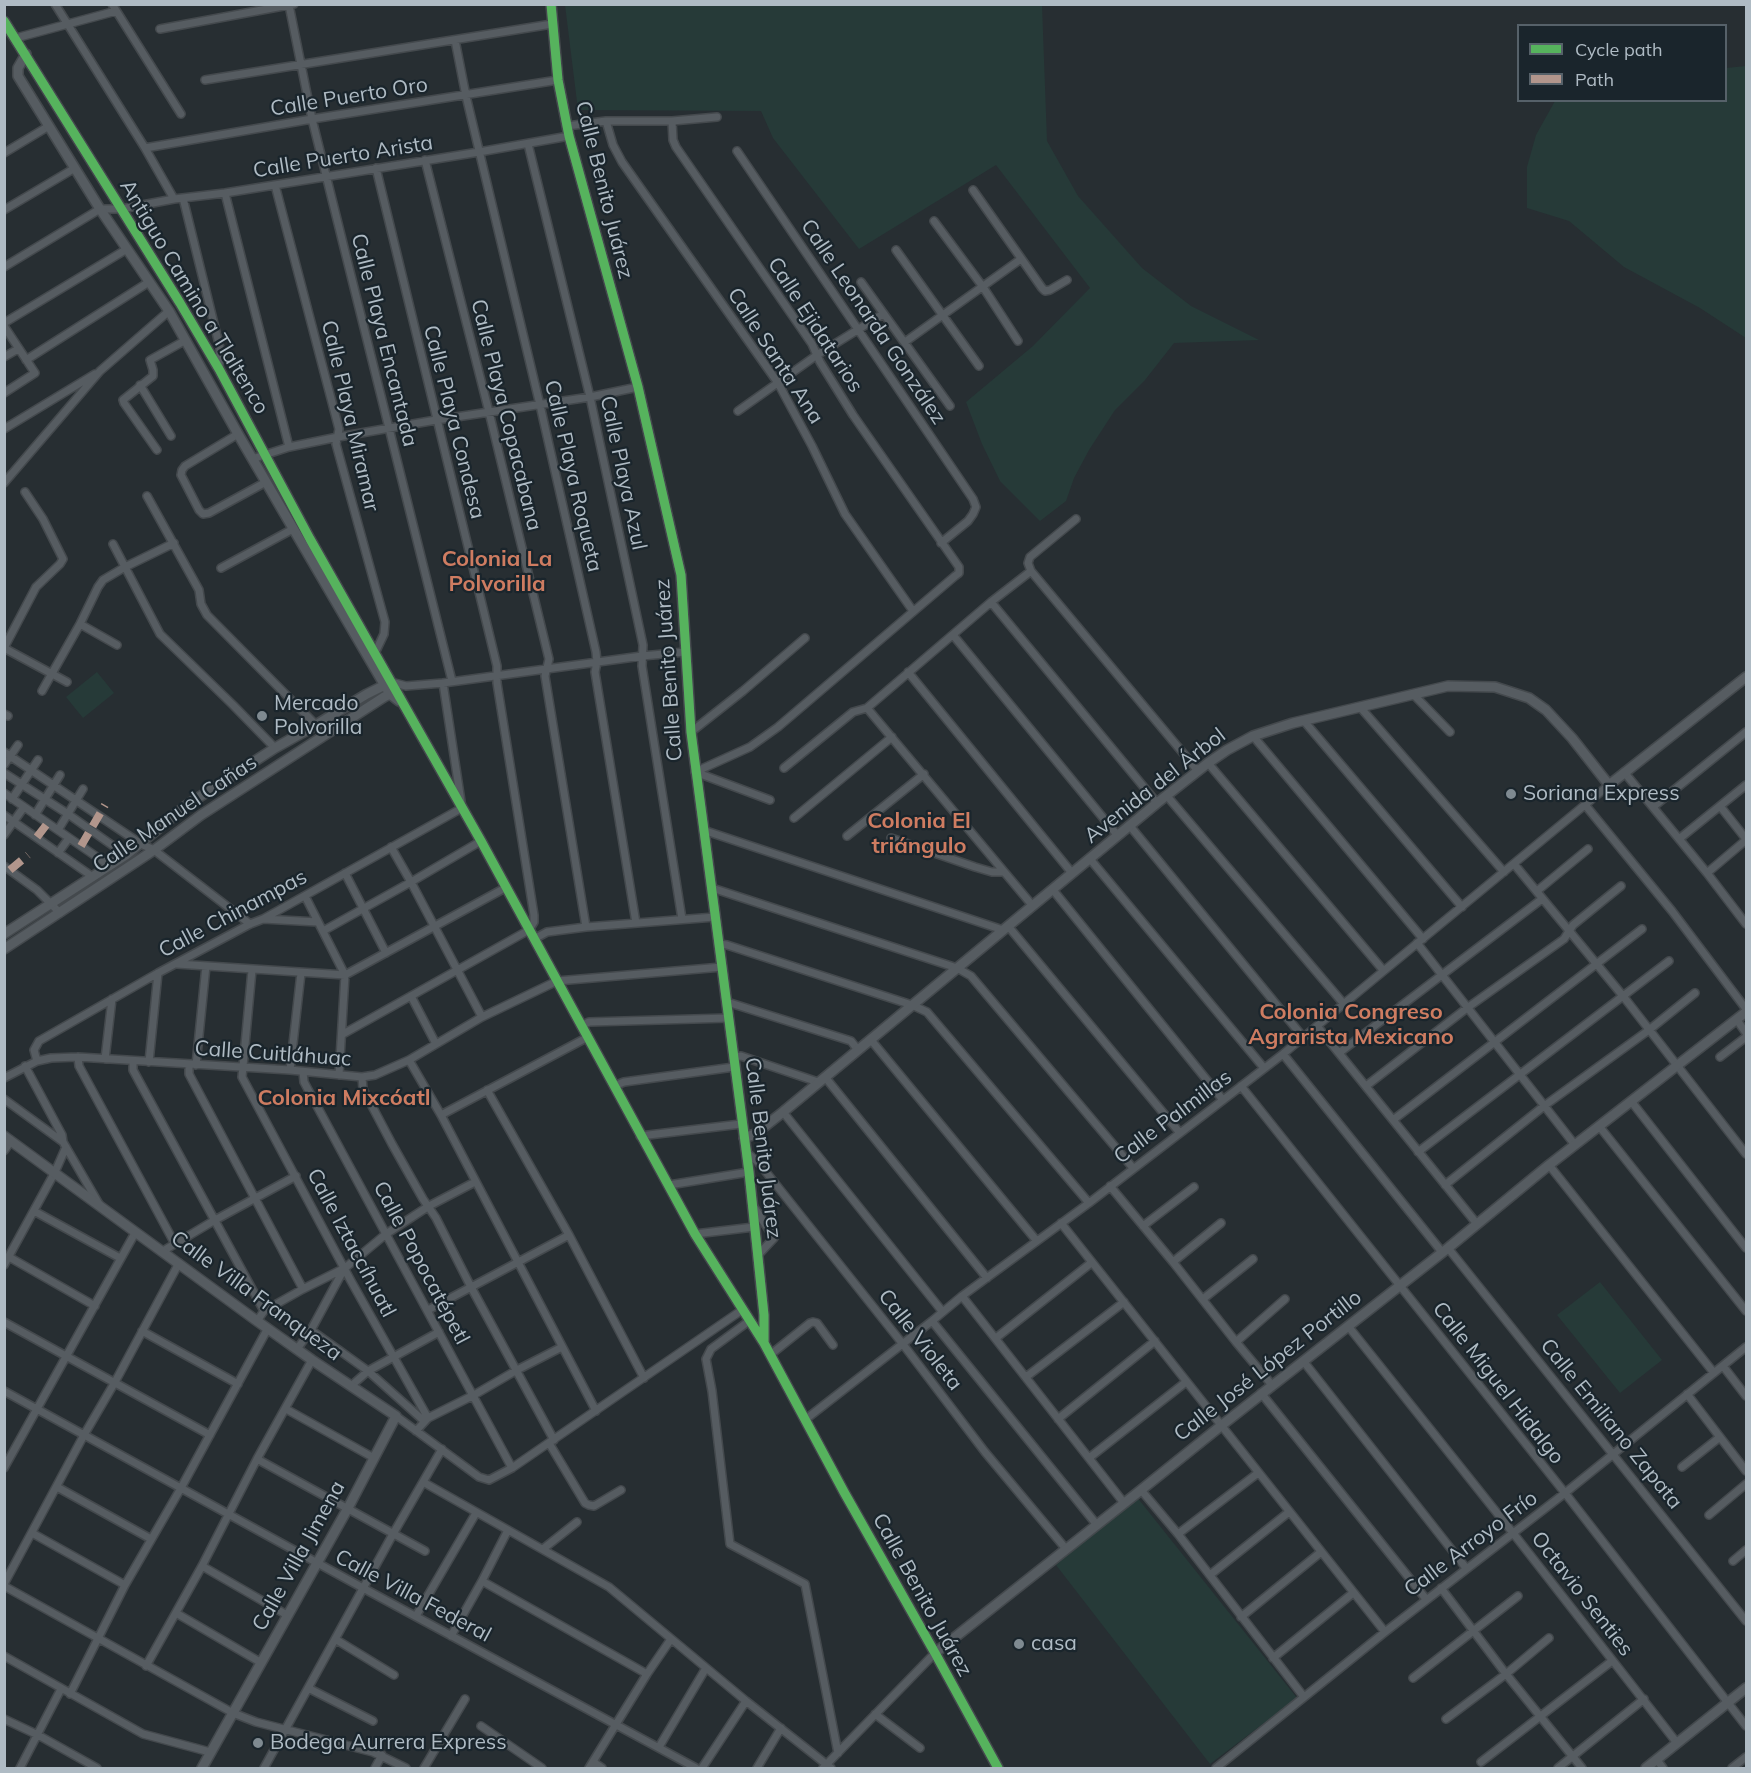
<!DOCTYPE html>
<meta charset="utf-8">
<style>
body{margin:0}
#map{position:relative;width:1751px;height:1773px;overflow:hidden;background:#272e32;font-family:Mulish,sans-serif}
canvas{display:block}
.frame{position:absolute;inset:0;border:6px solid #afbbc4;pointer-events:none}
.legend{position:absolute;left:1517px;top:24px;width:210px;height:78px;box-sizing:border-box;background:#1a252c;border:2px solid #566169;margin:0;padding:8px 10px;list-style:none;font-size:18px;color:#afbbc4}
.legend li{display:flex;align-items:center;gap:12px;height:30px}
.legend b{width:30px;border:2px solid #566169}
</style>
<div id="map">
<canvas width="1751" height="1773"></canvas>
<div class="frame"></div>
<ul class="legend">
<li><b style="height:8px;background:#56b35d"></b>Cycle path</li>
<li><b style="height:8px;background:#b2968c"></b>Path</li>
</ul>
</div>
<script>
const c = document.querySelector('canvas').getContext('2d');
c.lineJoin = 'round';
function paint(path, color) { c.fillStyle = color; c.fill(path, 'evenodd'); }
const shape = rows => new Path2D(rows.map(r => 'M' + r).join(''));
function strokePath(path, color, width, dash) { c.strokeStyle = color; c.lineWidth = width; c.lineCap = dash ? 'butt' : 'round'; c.setLineDash(dash || []); c.stroke(path); }
function drawText(font, color, halo, rows, align = 'center') {
  c.font = font + ' Mulish,sans-serif'; c.lineWidth = 4.5; c.setLineDash([]); c.textBaseline = 'middle'; c.strokeStyle = halo; c.fillStyle = color; for (const [text, x, y, turn = 0] of rows) {
    c.save(); c.translate(x, y); c.rotate((+turn || 0) * Math.PI / 180); c.textAlign = isNaN(turn) ? turn : align; if (halo) c.strokeText(text, 0, 0); c.fillText(text, 0, 0); c.restore();
  }
}
paint(shape([
 [565,5,1042,5,1047,141,1078,196,1142,268,1191,306,1259,340,1174,343,1145,380,1115,410,1089,450,1074,478,1066,501,1040,521,1000,481,982,444,966,402,1033,346,1090,288,996,165,859,249,773,138,761,111,578,110],
 [1746,66,1746,338,1700,308,1624,267,1569,221,1527,208,1527,167,1536,135,1555,101,1726,100,1726,68],
 [97,672,114,693,83,718,66,697],
 [1600,1282,1662,1360,1620,1393,1557,1315],
 [1136,1496,1297,1698,1210,1764,1056,1565]
]), '#263a38');
const minor = shape([
 [55,4,145,148,174,199],
 [112,4,181,114],
 [289,5,312,119,452,681],
 [160,29,294,4],
 [16,38,116,11],
 [455,40,466,96,540,405,596,652,597,662,595,672,636,923],
 [205,80,552,24],
 [606,121,613,145,622,162,778,383,812,446,845,514,913,611],
 [672,121,673,140,676,147,812,344,820,362,853,415,959,567,959,573,955,576,778,727,750,747,695,772],
 [567,126,606,121,672,121,717,117],
 [528,144,590,397,643,645,642,666,682,919],
 [145,148,312,119,558,80],
 [737,151,973,499,976,507,973,514,968,521,941,543],
 [4,153,49,126],
 [425,160,489,412,549,659,545,676,586,927],
 [275,185,339,429,336,444,385,622,384,634,375,653],
 [973,190,1042,288,1045,291,1050,290,1067,280],
 [225,193,289,447],
 [183,198,220,348,219,369],
 [4,210,75,168],
 [934,221,983,287,1018,341],
 [896,250,979,366],
 [4,267,100,209,121,209,174,199,225,193,479,152,569,136],
 [861,282,950,406],
 [4,323,127,249],
 [4,326,35,373,4,393],
 [905,342,1021,259],
 [4,357,18,349],
 [26,360,149,282],
 [140,385,171,436],
 [738,411,817,355,883,314],
 [4,429,95,374],
 [238,434,185,466,182,470,181,475,199,510,203,514,209,513,266,482],
 [157,450,124,403,123,400,153,376,153,370,150,360,186,340],
 [252,459,289,447,338,437,436,420,590,397,638,387],
 [4,483,100,371,169,311],
 [147,496,199,590,201,604,207,615,316,725],
 [113,544,160,634,233,705,275,748],
 [221,568,293,529],
 [1031,571,1198,771],
 [991,602,1157,803],
 [80,624,117,645],
 [953,635,1118,836],
 [4,648,36,587,60,564,63,559,43,519,25,492],
 [4,648,67,682],
 [908,672,1072,873],
 [391,682,406,686,443,683,642,656,685,652],
 [42,691,80,624,98,587,103,580,125,567,174,543],
 [1413,694,1450,732],
 [1360,707,1504,872],
 [867,708,1032,905],
 [4,714,8,716],
 [1304,721,1462,907],
 [691,732,743,691,805,638],
 [1253,736,1423,939],
 [4,752,141,844,154,850,250,924],
 [1208,763,1383,970],
 [4,765,18,745],
 [784,768,853,712,867,708,991,602,1031,571,1028,563,1030,557,1076,519],
 [695,772,770,800],
 [1624,772,1707,873,1746,924],
 [4,773,68,814,126,855],
 [4,793,110,866],
 [1167,796,1343,1003],
 [12,799,38,760],
 [1586,806,1672,911,1746,1009],
 [1720,806,1746,839],
 [1653,807,1746,732],
 [4,815,93,877],
 [35,815,60,775],
 [794,818,892,737],
 [1130,826,1303,1037],
 [58,830,83,789],
 [703,830,1003,930],
 [4,835,24,807],
 [847,836,924,774],
 [891,838,975,867,992,872,1004,872],
 [1679,839,1746,785],
 [391,847,411,882,482,1017],
 [58,853,69,838],
 [1090,859,1264,1068],
 [1514,864,1623,996,1746,1154],
 [4,866,37,890,60,913],
 [345,873,386,953],
 [1707,873,1746,840],
 [712,888,957,968,971,976,1133,1168],
 [1053,890,1223,1100],
 [1537,891,1588,849],
 [305,896,345,975,339,1075],
 [263,919,318,922],
 [1008,926,1180,1133],
 [323,931,411,882,481,841],
 [534,939,547,932,586,927,715,917],
 [1417,943,1575,1145],
 [719,944,727,945,912,1005,927,1012,1089,1203],
 [177,964,345,975,505,888],
 [252,970,242,1077,351,1281,428,1418,416,1431],
 [411,996,436,1044],
 [727,1002,851,1041,858,1050],
 [1737,1020,1746,1033],
 [581,1026,589,1022,729,1018],
 [1317,1026,1477,1224],
 [343,1034,529,930,534,922,534,915,497,683,497,666,376,168],
 [871,1040,1036,1240],
 [1339,1053,1542,899],
 [1283,1054,1442,1252],
 [78,1057,79,1066,175,1244],
 [733,1057,741,1056,818,1082],
 [1720,1057,1746,1037],
 [105,1059,112,999],
 [409,1060,441,1115,596,1411],
 [37,1061,34,1050,39,1041,158,973,250,924,263,919,462,808,443,683],
 [133,1061,133,1070,264,1311],
 [149,1062,158,973],
 [189,1065,189,1074,303,1289],
 [196,1065,206,966],
 [25,1066,62,1135,63,1142,99,1204],
 [290,1070,301,973],
 [303,1072,304,1082,512,1468],
 [362,1077,363,1089,392,1144,423,1199,436,1218,471,1287,554,1440],
 [825,1077,987,1278],
 [4,1078,37,1061,51,1058,78,1057,290,1070,362,1077,375,1075,409,1060,482,1017,557,981,722,967],
 [614,1086,624,1082,734,1067],
 [1241,1086,1565,1493,1746,1726],
 [1366,1086,1467,1008,1564,939,1573,925,1621,886],
 [487,1090,569,1235,644,1378],
 [4,1099,63,1142],
 [1631,1101,1746,1248],
 [783,1112,942,1311],
 [441,1115,588,1037],
 [1393,1120,1642,929],
 [1599,1126,1746,1311],
 [640,1136,741,1124],
 [4,1151,11,1141],
 [746,1152,758,1162,902,1343,985,1452,1066,1549],
 [1418,1152,1669,961],
 [1549,1165,1714,1373],
 [669,1185,749,1172],
 [1445,1185,1544,1106,1649,1030,1695,993],
 [1110,1186,1173,1262,1236,1342,1272,1385],
 [754,1207,774,1238,758,1255],
 [34,1211,120,1258],
 [1061,1223,1385,1632],
 [1143,1226,1194,1187],
 [695,1234,754,1227],
 [1448,1248,1746,1621],
 [163,1251,215,1220,296,1176],
 [9,1257,95,1306],
 [1173,1262,1221,1223],
 [4,1265,55,1172,66,1147],
 [962,1296,1124,1503],
 [1203,1299,1253,1259],
 [428,1310,569,1235],
 [257,1321,264,1311,303,1289,345,1268,386,1234,429,1206,475,1182],
 [749,1321,711,1349,706,1359,712,1391,730,1544,805,1584,838,1753],
 [932,1321,1097,1525],
 [4,1322,210,1435],
 [1348,1326,1513,1533,1677,1743],
 [311,1330,368,1371,424,1421],
 [142,1331,238,1384],
 [996,1338,1091,1263],
 [1236,1342,1285,1299],
 [297,1349,311,1330,344,1269],
 [770,1355,810,1323,813,1322,817,1323,833,1345],
 [1304,1362,1466,1568],
 [1723,1366,1746,1396],
 [1026,1377,1124,1302],
 [351,1386,368,1371,439,1332],
 [4,1391,363,1588,696,1768],
 [1261,1393,1426,1599],
 [1687,1394,1746,1471],
 [286,1409,374,1458],
 [396,1416,479,1477,489,1480,512,1468,742,1310],
 [428,1418,474,1395,517,1370,562,1347],
 [806,1419,932,1321,962,1296,1089,1203,1283,1054,1609,785],
 [1058,1419,1155,1341],
 [549,1443,585,1503,589,1505,594,1506,621,1490],
 [1089,1458,1186,1382],
 [257,1459,425,1551],
 [1682,1467,1720,1437],
 [4,1468,135,1233],
 [423,1482,609,1587,746,1701,831,1768],
 [57,1487,151,1539],
 [1141,1490,1178,1534,1304,1697],
 [1709,1515,1746,1484],
 [32,1533,125,1585],
 [1178,1534,1258,1473],
 [543,1549,577,1522],
 [1733,1561,1746,1550],
 [202,1566,287,1615],
 [1210,1575,1289,1512],
 [482,1581,647,1674],
 [4,1584,84,1435,115,1382,179,1263],
 [4,1586,233,1713,256,1722,373,1752,406,1768],
 [1441,1588,1506,1674,1582,1768],
 [176,1613,260,1662],
 [416,1616,476,1513],
 [1241,1617,1321,1552],
 [451,1636,482,1581,508,1530],
 [335,1639,394,1675],
 [4,1656,143,1734,210,1752],
 [1273,1658,1353,1593],
 [146,1666,202,1566,257,1459,312,1360],
 [1413,1678,1518,1596],
 [308,1688,373,1721],
 [70,1694,125,1585,181,1488,268,1328],
 [875,1714,920,1748],
 [4,1719,38,1735,97,1768],
 [1446,1719,1506,1674,1549,1638],
 [481,1726,542,1768],
 [659,1747,706,1668],
 [1657,1760,1663,1768],
 [593,1762,602,1768],
 [1481,1762,1612,1661],
 [20,1768,61,1689],
 [264,1768,393,1534,442,1449],
 [375,1768,382,1755],
 [424,1768,465,1699],
 [589,1768,647,1674,671,1639],
 [702,1768,746,1701],
 [757,1768,781,1728],
 [823,1768,935,1653],
 [1216,1768,1385,1632,1565,1493,1746,1347],
 [1558,1768,1644,1699],
 [1732,1768,1746,1757]
]);
const tertiary = shape([
 [551,4,558,80,569,136,638,387,681,575,691,732,749,1172,764,1315,764,1343],
 [4,21,180,303,219,369,310,539,481,841,695,1234,764,1343,844,1492,935,1653,998,1768],
 [26,54,18,68,18,76,100,209,169,311,238,434,384,684,390,694,399,701],
 [4,934,126,855,187,805,275,748,316,725,367,694,389,683],
 [4,949,154,850,201,815,384,697,396,691],
 [4,1136,257,1321,312,1360,396,1416,348,1508,202,1768],
 [744,1138,755,1134,783,1112,1157,803,1208,763,1227,750,1253,736,1293,723,1448,686,1495,687,1529,698,1546,710,1572,738,1609,785,1746,677],
 [935,1653,1141,1490,1222,1425,1448,1248,1549,1165,1746,1012],
 [1646,1768,1746,1688]
]);
strokePath(minor, '#44494d', 10);
strokePath(tertiary, '#44494d', 12);
strokePath(minor, '#565c61', 7);
strokePath(tertiary, '#565c61', 9);
strokePath(shape([
 [37,837,47,824],
 [81,846,105,805],
 [10,870,28,855]
]), '#b2968c', 8, [15, 8]);
strokePath(shape([
 [551,4,558,80,569,136,638,387,681,575,691,732,749,1172,764,1315,764,1343],
 [4,21,180,303,219,369,310,539,481,841,695,1234,764,1343,844,1492,935,1653,998,1768]
]), '#56b35d', 9);
for (const [x, y, r, color] of [
 [262,716,6,"#7f8a91"],
 [1511,794,6,"#7f8a91"],
 [1019,1644,6,"#7f8a91"],
 [258,1743,6,"#7f8a91"]
]) { const dot = new Path2D(); dot.arc(x, y, r, 0, 2 * Math.PI); c.fillStyle = color; c.fill(dot); strokePath(dot, '#1a252c', 2); }
drawText('21px', '#afbbc4', '#1a252c', [
 ["Calle Puerto Oro",349,97,-9],
 ["Calle Puerto Arista",343,157,-9],
 ["Calle Benito Juárez",604,190,76],
 ["Antiguo Camino a Tlaltenco",194,297,59],
 ["Calle Leonarda González",873,322,56],
 ["Calle Ejidatarios",815,325,57],
 ["Calle Playa Encantada",384,340,76],
 ["Calle Santa Ana",775,356,57],
 ["Calle Playa Copacabana",506,415,76],
 ["Calle Playa Miramar",350,416,77],
 ["Calle Playa Condesa",454,422,76],
 ["Calle Playa Azul",623,473,78],
 ["Calle Playa Roqueta",573,476,77],
 ["Calle Benito Juárez",669,670,-94],
 ["Avenida del Árbol",1155,786,-38],
 ["Calle Manuel Cañas",175,814,-34],
 ["Calle Chinampas",233,914,-28],
 ["Calle Cuitláhuac",273,1054,4],
 ["Calle Palmillas",1173,1117,-37],
 ["Calle Benito Juárez",763,1148,83],
 ["Calle Iztaccíhuatl",351,1243,62],
 ["Calle Popocatépetl",421,1263,62],
 ["Calle Villa Franqueza",256,1296,36],
 ["Calle Violeta",920,1340,52],
 ["Calle José López Portillo",1268,1366,-38],
 ["Calle Miguel Hidalgo",1498,1383,52],
 ["Calle Emiliano Zapata",1611,1424,51],
 ["Calle Arroyo Frío",1471,1544,-37],
 ["Calle Villa Jimena",299,1556,-61],
 ["Octavio Senties",1582,1594,52],
 ["Calle Benito Juárez",922,1595,61],
 ["Calle Villa Federal",413,1596,28]
]);
drawText('21px', '#afbbc4', '#1a252c', [
 ["Mercado",274,704],
 ["Polvorilla",274,728],
 ["Soriana Express",1523,794],
 ["casa",1031,1644],
 ["Bodega Aurrera Express",270,1743]
], 'left');
drawText('bold 22px', '#ce7c61', '#1a252c', [
 ["Colonia La",497,559],
 ["Polvorilla",497,584],
 ["Colonia El",919,821],
 ["triángulo",919,846],
 ["Colonia Congreso",1351,1012],
 ["Agrarista Mexicano",1351,1037],
 ["Colonia Mixcóatl",344,1098]
]);
</script>
